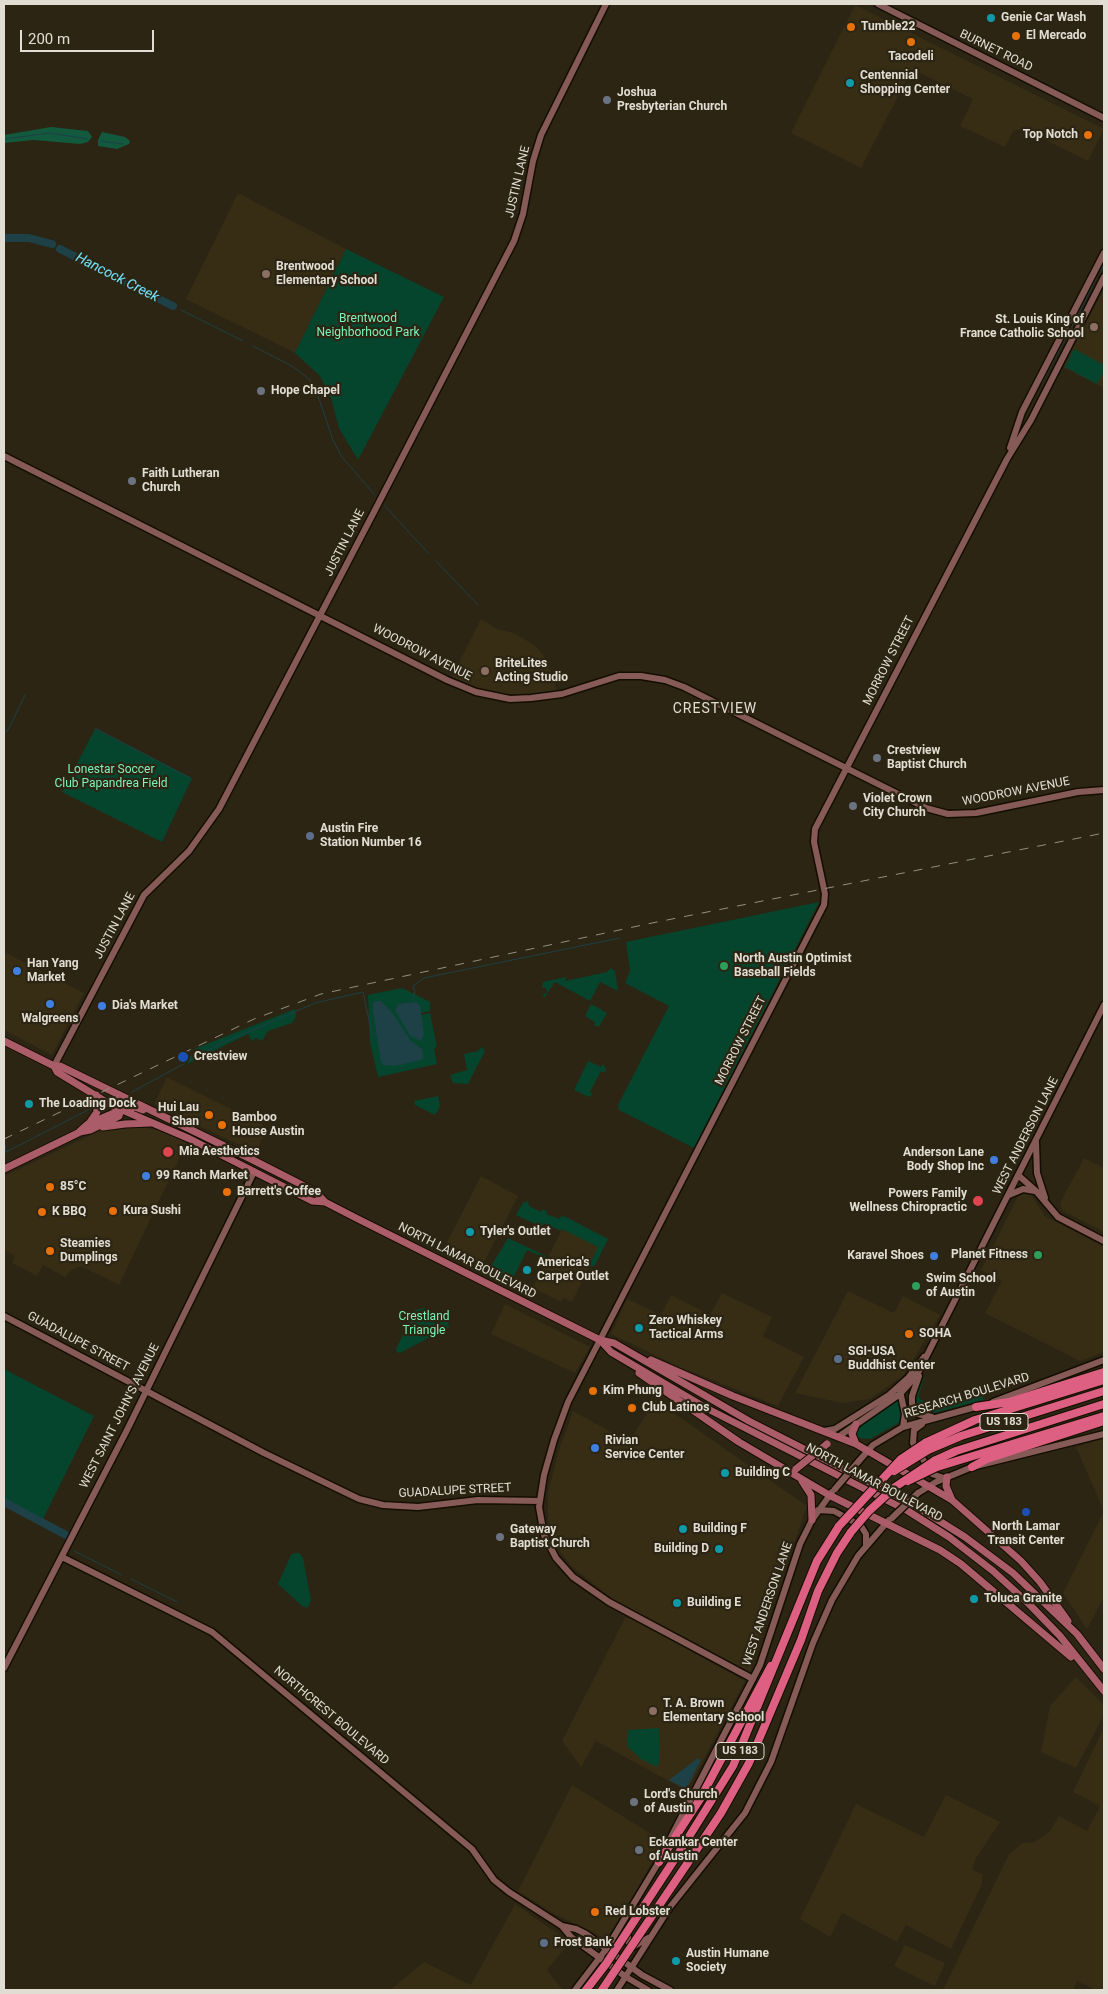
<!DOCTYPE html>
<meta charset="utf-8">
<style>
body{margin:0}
#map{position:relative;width:1108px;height:1994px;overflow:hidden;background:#2c2514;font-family:Roboto,sans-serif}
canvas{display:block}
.frame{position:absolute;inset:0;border:5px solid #e1ddd2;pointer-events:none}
.scale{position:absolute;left:20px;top:30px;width:134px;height:22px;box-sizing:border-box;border:2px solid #e1ddd2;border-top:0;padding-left:6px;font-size:15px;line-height:18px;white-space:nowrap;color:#e1ddd2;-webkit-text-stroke:4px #2c2514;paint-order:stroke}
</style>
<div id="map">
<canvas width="1108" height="1994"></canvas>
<div class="frame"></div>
<div class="scale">200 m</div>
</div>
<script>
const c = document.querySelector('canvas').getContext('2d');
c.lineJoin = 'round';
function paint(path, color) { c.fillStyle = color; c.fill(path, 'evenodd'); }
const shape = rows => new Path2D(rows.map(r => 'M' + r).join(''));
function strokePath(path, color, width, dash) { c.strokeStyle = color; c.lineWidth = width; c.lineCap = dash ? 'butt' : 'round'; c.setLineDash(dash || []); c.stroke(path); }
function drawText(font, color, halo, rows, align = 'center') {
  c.font = font + ' Roboto,sans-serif'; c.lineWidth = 4.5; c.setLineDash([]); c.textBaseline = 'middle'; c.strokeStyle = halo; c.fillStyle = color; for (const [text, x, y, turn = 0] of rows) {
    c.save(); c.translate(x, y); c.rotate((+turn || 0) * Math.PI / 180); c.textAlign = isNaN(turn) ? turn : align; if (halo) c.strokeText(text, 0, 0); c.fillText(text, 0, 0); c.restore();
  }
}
paint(shape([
 [855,5,1104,129,1088,161,1025,130,1014,130,1005,147,960,126,973,99,912,69,861,168,791,133],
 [238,193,346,249,295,353,186,299],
 [1104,288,1104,388,1063,367],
 [481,619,497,629,514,633,536,646,547,660,557,691,539,694,504,694,469,686,451,678],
 [6,953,84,993,52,1055,4,1030,4,958],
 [167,1077,267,1127,256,1153,154,1104],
 [138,1126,165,1132,187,1142,119,1285,81,1266,70,1271,65,1277,43,1265,37,1276,12,1263,15,1256,4,1250,4,1176,100,1131],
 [1084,1158,1104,1168,1104,1232,1063,1211,1060,1203],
 [481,1176,518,1196,481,1268,443,1250],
 [1024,1192,1032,1196,1045,1216,1104,1247,1104,1352,1080,1361,985,1313,1002,1281,981,1270,1019,1194],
 [562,1229,599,1247,572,1302,563,1298,561,1302,533,1288],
 [848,1291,894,1313,903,1296,940,1315,904,1375,870,1399,842,1403,795,1393],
 [722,1293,772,1317,763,1336,804,1357,778,1406,682,1368,611,1334,627,1299,661,1315,671,1295,710,1315],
 [505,1304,590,1347,575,1373,491,1334],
 [655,1400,807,1506,750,1672,615,1601,571,1566,561,1553,554,1539,548,1520,548,1493,558,1453,573,1411,629,1442],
 [1104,1439,1104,1597,1087,1629,1063,1593,1104,1511,1076,1447],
 [625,1618,630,1618,745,1681,687,1791,596,1741,581,1767,562,1741],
 [1076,1677,1104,1705,1104,1715,1076,1768,1041,1752,1050,1706],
 [1104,1727,1104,1990,1096,1990,1077,1981,1073,1990,943,1990,1009,1854,1022,1843,1035,1842,1050,1831,1059,1816,1087,1831,1100,1806,1073,1792],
 [572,1785,663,1841,629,1904,606,1939,551,1912,518,1891],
 [946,1795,1000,1822,976,1858,972,1869,983,1875,981,1886,951,1949,906,1925,897,1942,842,1913,830,1937,800,1919,856,1804,924,1837],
 [515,1904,570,1942,547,1970,563,1990,390,1990,424,1962,471,1985],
 [905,1945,945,1963,935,1986,894,1966]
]), '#372d15');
paint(shape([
 [346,249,444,297,358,460,339,428,331,398,320,376,295,353],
 [1074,349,1104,365,1104,371,1097,384,1065,367],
 [95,729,192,778,162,842,62,792],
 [819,902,694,1148,619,1110,618,1105,669,1006,625,983,630,971,626,942],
 [611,968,615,971,618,991,600,982,590,1001,555,982,544,998,543,994,547,993,546,988,542,988,543,982,566,977,565,981,607,972],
 [402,988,430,1002,430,1011,421,1013,421,1015,430,1013,437,1047,434,1048,437,1064,378,1077,370,1042,368,995],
 [591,1004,607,1013,599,1027,594,1025,595,1022,585,1016],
 [295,1009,296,1017,292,1023,268,1031,262,1041,256,1038,252,1041,248,1034,187,1064,184,1059,195,1053,194,1049],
 [482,1047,485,1051,468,1084,453,1083,450,1075,467,1070,464,1054,478,1051],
 [588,1061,601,1067,603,1064,606,1069,604,1073,601,1071,590,1092,593,1094,589,1097,574,1090],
 [438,1096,440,1106,435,1115,415,1105,414,1101],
 [528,1201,529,1206,541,1212,543,1209,547,1211,546,1214,557,1218,560,1219,561,1216,566,1217,608,1239,595,1265,588,1268,598,1247,562,1229,561,1231,544,1223,542,1227,516,1215,523,1203],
 [508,1238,546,1256,545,1258,527,1250,510,1284,487,1273],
 [424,1308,448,1320,449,1327,400,1353,397,1352,396,1349,415,1310],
 [4,1369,94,1416,42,1521,4,1501],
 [926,1373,918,1397,931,1407,982,1396,983,1399,986,1399,930,1414,922,1412,915,1399],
 [899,1400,903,1413,902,1421,870,1439,858,1438,855,1429],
 [295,1553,299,1553,303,1558,311,1601,307,1608,302,1606,278,1584,291,1555],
 [659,1728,660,1760,657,1767,641,1759,628,1747,627,1740,628,1730]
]), '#05452d');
paint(shape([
 [51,127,88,131,92,137,88,142,80,144,33,140,4,143,4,135],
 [102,132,125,137,130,141,129,144,117,149,98,146,98,140]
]), '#12593d');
paint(shape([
 [375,1001,381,1001,393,1014,411,1041,422,1049,424,1057,421,1060,395,1066,384,1065,381,1062,373,1011,373,1003],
 [416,1002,420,1006,424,1034,421,1041,410,1036,395,1010,398,1004],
 [698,1758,701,1760,686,1789,669,1780]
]), '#1e4047');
strokePath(shape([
 [4,139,50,133,87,139],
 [101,141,123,144],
 [1101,271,1104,264],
 [181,310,243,341],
 [1070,330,1096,279],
 [253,346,292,366,309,379,316,390,333,440,342,457,375,495],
 [1042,383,1066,337],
 [384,505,429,554],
 [436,561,478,605],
 [95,728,190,778],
 [4,733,8,730,25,695],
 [412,1001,415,992,413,986,424,978,620,938],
 [132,1092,220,1044,315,1003,363,992,372,1034,377,1034],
 [5,1145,6,1151],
 [4,1153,92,1108],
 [74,1551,122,1575],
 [131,1579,177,1602]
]), '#1e4047', 1);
strokePath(shape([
 [4,238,29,238,52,244],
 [60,249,173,306],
 [4,1502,66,1535]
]), '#1e4047', 8);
const secondary = shape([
 [878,4,1104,118],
 [1010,448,1022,412,1104,253],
 [4,456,447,680,476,692,510,699,531,698,562,694,619,676,641,676,665,680,684,687,926,808,948,814,976,813,1078,792,1104,790],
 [54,1066,144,895,189,851,219,809,375,510,514,241,523,214,533,161,541,135,606,4],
 [1036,1142,1037,1173,1045,1198],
 [1018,1175,1036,1191,1058,1217,1104,1241],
 [1009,1195,1023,1189,1035,1191],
 [4,1316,264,1453,359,1499,383,1505,418,1507,478,1500,540,1501],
 [919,1376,912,1396,912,1404,918,1414,932,1417],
 [900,1391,905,1414,903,1427],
 [993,1402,1104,1360],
 [922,1424,914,1430,913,1443,932,1474,944,1478],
 [824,1431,835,1429,889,1395,908,1378,924,1357],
 [838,1437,900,1394,917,1375,1104,1005],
 [858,1462,873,1445,903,1427,979,1406],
 [918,1493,936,1482,972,1467,1104,1434],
 [818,1510,834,1511,861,1526,866,1534,866,1545],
 [62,1557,212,1632,472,1849,494,1880,509,1892,562,1926,571,1937,626,1977,648,1990],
 [4,1668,127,1430,254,1172],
 [753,1679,609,1602,573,1577,556,1558,544,1535,539,1507,544,1475,554,1440,568,1402,824,905,825,894,814,842,815,829,1007,459,1031,420,1104,277],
 [670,1839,760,1665,800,1544,812,1520,832,1492],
 [562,1926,576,1929,586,1934,642,1975,670,1990],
 [627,1931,629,1943,633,1947,648,1938],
 [575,1990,607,1948,660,1860],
 [617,1990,670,1907,745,1813,771,1762,813,1643,832,1600,858,1556,889,1520]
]);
const primary = shape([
 [4,1041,54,1066,60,1066,251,1159,316,1192,325,1202,356,1218,600,1340,614,1343,749,1421,914,1505,965,1537,1013,1573,1077,1634,1104,1669],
 [54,1066,57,1072,113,1106,190,1139,312,1201,325,1202],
 [90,1122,97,1112,96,1095],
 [103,1127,125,1124,151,1123],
 [80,1131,88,1124,121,1110,135,1107,143,1110],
 [4,1169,80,1132,90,1130,119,1116,122,1105,118,1094],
 [600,1340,611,1352,706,1408,908,1511,949,1537,993,1571,1028,1603,1060,1636,1104,1691],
 [651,1360,733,1396,856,1444,952,1500,1021,1561,1040,1582,1068,1621],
 [639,1373,739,1442,829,1495,940,1550,961,1564,1071,1657],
 [856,1424,852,1434,856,1444],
 [947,1477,946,1486,952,1500],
 [802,1481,811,1495,812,1520]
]);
const highway = shape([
 [976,1407,1009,1402,1104,1372],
 [925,1443,975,1420,1104,1380],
 [928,1450,961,1436,1104,1391],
 [934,1461,956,1451,1104,1404],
 [937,1467,1104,1416],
 [972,1467,987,1459,1104,1421],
 [680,1851,733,1766,817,1561,839,1526],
 [691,1858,721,1813,749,1763,801,1640,818,1591,837,1553,851,1532],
 [659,1862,700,1799,771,1666]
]);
strokePath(secondary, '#140e01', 9);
strokePath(primary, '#140e01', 9);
strokePath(highway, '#140e01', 10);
strokePath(secondary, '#855a57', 6);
strokePath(primary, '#ab5c69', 7);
strokePath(highway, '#dd5f81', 8);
strokePath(shape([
 [4,1139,254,1019,321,994,652,923,1104,833]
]), '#948f82', 1, [9, 9]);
const secondaryBridge = shape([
 [835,1489,858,1462],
 [892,1518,918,1493]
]);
const primaryBridge = shape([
 [796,1469,827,1444]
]);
const highwayBridge = shape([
 [894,1471,928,1450],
 [908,1481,937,1467],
 [839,1526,901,1459,925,1443],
 [851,1532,869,1511,895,1487,934,1461],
 [586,1990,606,1964,680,1851],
 [602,1990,691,1858]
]);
strokePath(secondaryBridge, '#140e01', 9, []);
strokePath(primaryBridge, '#140e01', 9, []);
strokePath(highwayBridge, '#140e01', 10, []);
strokePath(secondaryBridge, '#855a57', 6);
strokePath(primaryBridge, '#ab5c69', 7);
strokePath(highwayBridge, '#dd5f81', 8);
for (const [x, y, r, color] of [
 [991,18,5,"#0f9aa8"],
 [851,27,5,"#e8710a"],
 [1016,36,5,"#e8710a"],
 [911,42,5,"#e8710a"],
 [850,83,5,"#0f9aa8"],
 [607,100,5,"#6b7280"],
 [1088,135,5,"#e8710a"],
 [266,274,5,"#8d6e63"],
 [1094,327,5,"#8d6e63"],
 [261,391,5,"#6b7280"],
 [132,481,5,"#6b7280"],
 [485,671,5,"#8d6e63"],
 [877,758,5,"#6b7280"],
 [853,806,5,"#6b7280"],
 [310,836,5,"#5c6f8a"],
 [724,966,5,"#2e9e5b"],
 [17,971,5,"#3f7fe0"],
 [50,1004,5,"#3f7fe0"],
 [102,1006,5,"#3f7fe0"],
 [183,1057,6,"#1a4fb4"],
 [29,1104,5,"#0f9aa8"],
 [209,1115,5,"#e8710a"],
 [222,1125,5,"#e8710a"],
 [168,1152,6,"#e0444e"],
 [994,1160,5,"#3f7fe0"],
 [146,1176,5,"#3f7fe0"],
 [50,1187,5,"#e8710a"],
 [227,1192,5,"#e8710a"],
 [978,1201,6,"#e0444e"],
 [113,1211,5,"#e8710a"],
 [42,1212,5,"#e8710a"],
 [470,1232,5,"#0f9aa8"],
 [50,1251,5,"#e8710a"],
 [1038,1255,5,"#2e9e5b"],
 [934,1256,5,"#3f7fe0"],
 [527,1270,5,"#0f9aa8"],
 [916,1286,5,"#2e9e5b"],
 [639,1328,5,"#0f9aa8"],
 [909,1334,5,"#e8710a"],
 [838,1359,5,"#5c6f8a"],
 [593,1391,5,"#e8710a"],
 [632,1408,5,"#e8710a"],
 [595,1448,5,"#3f7fe0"],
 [725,1473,5,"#0f9aa8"],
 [1026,1512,5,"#1a4fb4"],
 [683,1529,5,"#0f9aa8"],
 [500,1537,5,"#6b7280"],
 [719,1549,5,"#0f9aa8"],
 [974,1599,5,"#0f9aa8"],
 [677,1603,5,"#0f9aa8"],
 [653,1711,5,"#8d6e63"],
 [634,1802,5,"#6b7280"],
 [639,1850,5,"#6b7280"],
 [595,1912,5,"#e8710a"],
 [544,1943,5,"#5c6f8a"],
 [676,1961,5,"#0f9aa8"]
]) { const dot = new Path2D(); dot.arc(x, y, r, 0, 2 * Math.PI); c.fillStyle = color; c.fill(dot); strokePath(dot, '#2c2514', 2); }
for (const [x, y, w] of [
 [1004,1422,48],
 [740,1751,48]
]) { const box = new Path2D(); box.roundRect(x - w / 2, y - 8.5, w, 17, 4); c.fillStyle = '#2c2514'; c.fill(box); strokePath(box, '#e1ddd2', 1); }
drawText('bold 11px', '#e1ddd2', null, [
 ["US 183",1004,1422],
 ["US 183",740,1751]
]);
drawText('bold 12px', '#e1ddd2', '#2c2514', [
 ["Genie Car Wash",1001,18],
 ["Tumble22",861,27],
 ["El Mercado",1026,36],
 ["Tacodeli",911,57,"center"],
 ["Centennial",860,76],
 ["Shopping Center",860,90],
 ["Joshua",617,93],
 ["Presbyterian Church",617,107],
 ["Top Notch",1078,135,"right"],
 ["Brentwood",276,267],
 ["Elementary School",276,281],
 ["St. Louis King of",1084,320,"right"],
 ["France Catholic School",1084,334,"right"],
 ["Hope Chapel",271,391],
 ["Faith Lutheran",142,474],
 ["Church",142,488],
 ["BriteLites",495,664],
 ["Acting Studio",495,678],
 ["Crestview",887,751],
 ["Baptist Church",887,765],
 ["Violet Crown",863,799],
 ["City Church",863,813],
 ["Austin Fire",320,829],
 ["Station Number 16",320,843],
 ["North Austin Optimist",734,959],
 ["Baseball Fields",734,973],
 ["Han Yang",27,964],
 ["Market",27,978],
 ["Dia's Market",112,1006],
 ["Walgreens",50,1019,"center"],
 ["Crestview",194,1057],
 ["The Loading Dock",39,1104],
 ["Hui Lau",199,1108,"right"],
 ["Shan",199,1122,"right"],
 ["Bamboo",232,1118],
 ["House Austin",232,1132],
 ["Mia Aesthetics",179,1152],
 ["Anderson Lane",984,1153,"right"],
 ["Body Shop Inc",984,1167,"right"],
 ["99 Ranch Market",156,1176],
 ["85°C",60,1187],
 ["Barrett's Coffee",237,1192],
 ["Powers Family",967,1194,"right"],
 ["Wellness Chiropractic",967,1208,"right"],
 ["Kura Sushi",123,1211],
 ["K BBQ",52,1212],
 ["Tyler's Outlet",480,1232],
 ["Steamies",60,1244],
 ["Dumplings",60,1258],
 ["Planet Fitness",1028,1255,"right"],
 ["Karavel Shoes",924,1256,"right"],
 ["America's",537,1263],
 ["Carpet Outlet",537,1277],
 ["Swim School",926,1279],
 ["of Austin",926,1293],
 ["Zero Whiskey",649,1321],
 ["Tactical Arms",649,1335],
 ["SOHA",919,1334],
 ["SGI-USA",848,1352],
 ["Buddhist Center",848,1366],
 ["Kim Phung",603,1391],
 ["Club Latinos",642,1408],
 ["Rivian",605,1441],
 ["Service Center",605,1455],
 ["Building C",735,1473],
 ["North Lamar",1026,1527,"center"],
 ["Transit Center",1026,1541,"center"],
 ["Building F",693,1529],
 ["Gateway",510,1530],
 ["Baptist Church",510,1544],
 ["Building D",709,1549,"right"],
 ["Toluca Granite",984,1599],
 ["Building E",687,1603],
 ["T. A. Brown",663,1704],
 ["Elementary School",663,1718],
 ["Lord's Church",644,1795],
 ["of Austin",644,1809],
 ["Eckankar Center",649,1843],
 ["of Austin",649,1857],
 ["Red Lobster",605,1912],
 ["Frost Bank",554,1943],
 ["Austin Humane",686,1954],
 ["Society",686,1968]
], 'left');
drawText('12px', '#e1ddd2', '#2c2514', [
 ["BURNET ROAD",996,51,26],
 ["JUSTIN LANE",518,182,-77],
 ["JUSTIN LANE",345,543,-63],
 ["WOODROW AVENUE",422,653,27],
 ["MORROW STREET",889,661,-63],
 ["WOODROW AVENUE",1016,792,-11],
 ["JUSTIN LANE",115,926,-62],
 ["MORROW STREET",741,1041,-63],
 ["WEST ANDERSON LANE",1026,1136,-63],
 ["NORTH LAMAR BOULEVARD",467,1261,27],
 ["GUADALUPE STREET",78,1342,28],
 ["RESEARCH BOULEVARD",967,1396,-17],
 ["WEST SAINT JOHN'S AVENUE",120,1416,-63],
 ["NORTH LAMAR BOULEVARD",874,1483,28],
 ["GUADALUPE STREET",455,1491,-3],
 ["WEST ANDERSON LANE",768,1604,-71],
 ["NORTHCREST BOULEVARD",331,1716,40]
]);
drawText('12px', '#7cf3bb', '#2c2514', [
 ["Brentwood",368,319],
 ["Neighborhood Park",368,333],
 ["Lonestar Soccer",111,770],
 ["Club Papandrea Field",111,784],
 ["Crestland",424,1317],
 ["Triangle",424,1331]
]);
drawText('italic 14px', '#72e3fa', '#2c2514', [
 ["Hancock Creek",117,278,27]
]);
c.letterSpacing = '1px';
drawText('14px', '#e1ddd2', '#2c2514', [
 ["CRESTVIEW",715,709]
]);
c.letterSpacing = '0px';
</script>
